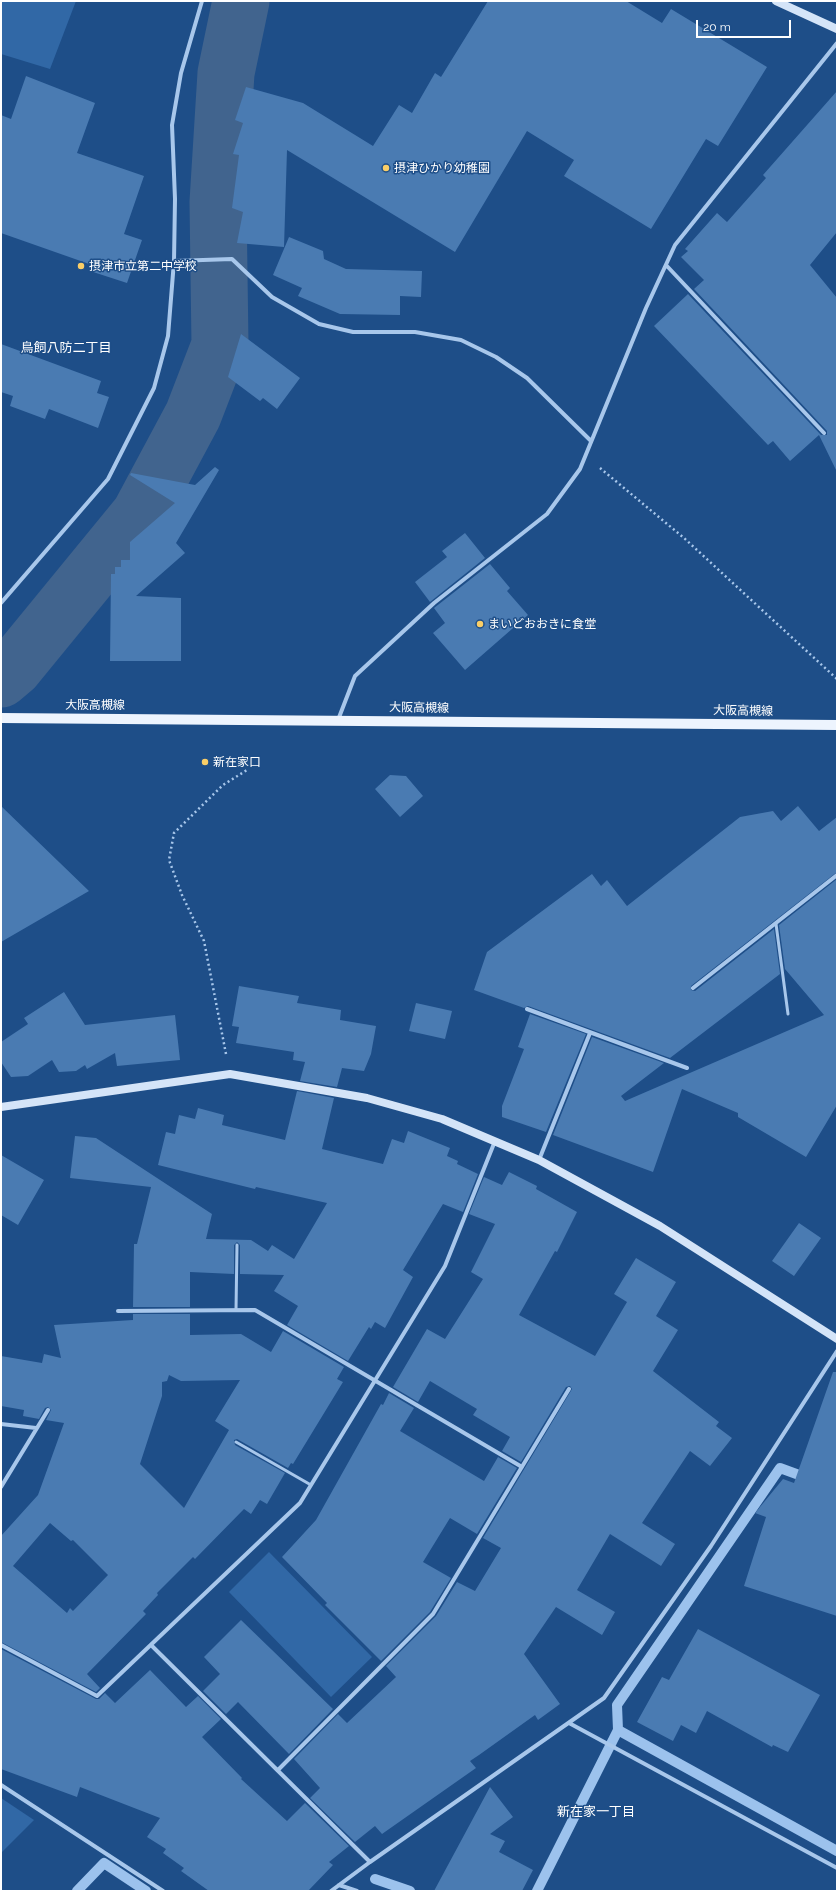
<!DOCTYPE html>
<meta charset="utf-8">
<style>
body{margin:0}
#map{position:relative;width:838px;height:1892px;overflow:hidden;background:#1e4e88;font-family:Raleway,sans-serif}
canvas{display:block}
.frame{position:absolute;inset:0;border:2px solid #fff;pointer-events:none}
.scale{position:absolute;left:696px;top:20px;width:95px;height:18px;box-sizing:border-box;border:2px solid #fff;border-top:0;padding-left:5px;font-size:12px;line-height:14px;white-space:nowrap;color:#fff;-webkit-text-stroke:3px #1e4e88;paint-order:stroke}
</style>
<div id="map">
<canvas width="838" height="1892"></canvas>
<div class="frame"></div>
<div class="scale">20 m</div>
</div>
<script>
const c = document.querySelector('canvas').getContext('2d');
c.lineJoin = 'round';
function paint(path, color) { c.fillStyle = color; c.fill(path, 'evenodd'); }
const shape = rows => new Path2D(rows.map(r => 'M' + r).join(''));
function strokePath(path, color, width, dash) { c.strokeStyle = color; c.lineWidth = width; c.lineCap = dash ? 'butt' : 'round'; c.setLineDash(dash || []); c.stroke(path); }
function drawText(font, color, halo, rows, align = 'center') {
  c.font = font + ' Raleway,"Noto Sans JP",sans-serif'; c.lineWidth = 3; c.setLineDash([]); c.textBaseline = 'middle'; c.strokeStyle = halo; c.fillStyle = color; for (const [text, x, y, turn = 0] of rows) {
    c.save(); c.translate(x, y); c.rotate((+turn || 0) * Math.PI / 180); c.textAlign = isNaN(turn) ? turn : align; if (halo) c.strokeText(text, 0, 0); c.fillText(text, 0, 0); c.restore();
  }
}
paint(shape([
 [1,1,76,1,50,69,1,54],
 [269,1552,372,1657,331,1697,229,1592],
 [1,1798,34,1820,1,1853]
]), '#3168a6');
strokePath(shape([
 [618,1730,837,1851],
 [375,1879,410,1891],
 [77,1891,104,1863,146,1891],
 [537,1891,618,1730,617,1705,780,1468,810,1479]
]), '#9cc2ed', 10);
strokePath(shape([
 [1,679,14,668,140,514,193,415,220,345,218,202,226,73,241,1]
]), '#41648e', 57);
paint(shape([
 [488,1,626,1,662,23,671,9,767,67,718,146,706,139,651,229,564,176,574,160,527,131,455,252,287,150,284,247,237,243,243,212,232,208,239,155,233,154,243,123,235,120,246,87,303,103,373,146,399,105,412,113,435,73,441,77],
 [26,76,95,103,77,153,144,176,124,234,142,240,127,283,90,271,92,265,1,233,1,115,11,119],
 [837,91,837,232,810,265,837,298,837,472,819,435,790,461,773,441,768,445,654,326,688,294,821,435,827,435,827,431,694,289,704,280,681,257,688,251,685,249,717,213,727,222,766,178,763,175],
 [289,237,323,251,324,259,346,269,422,271,421,297,400,296,400,315,340,314,298,296,302,288,273,275],
 [241,334,300,378,277,409,263,398,260,401,228,377],
 [1,344,101,381,97,393,109,397,98,428,49,409,45,419,10,406,13,396,1,392],
 [215,467,219,470,176,543,185,553,136,596,181,598,181,661,110,661,111,574,115,574,115,567,121,567,121,560,130,560,130,542,175,503,130,475,131,473,195,485],
 [465,533,485,558,430,602,415,582,447,557,442,551],
 [490,564,510,588,507,591,528,615,465,670,433,633,445,623,434,608],
 [390,775,406,776,423,796,400,817,375,789],
 [1,806,89,891,1,942],
 [798,806,819,831,837,817,837,872,691,986,691,990,695,991,774,929,780,974,670,1058,528,1006,524,1008,474,990,487,952,592,874,601,886,607,880,627,906,740,817,773,811,781,821],
 [837,879,837,1105,806,1157,738,1117,738,1113,682,1089,653,1172,553,1135,592,1037,664,1063,621,1096,625,1101,824,1015,785,969,779,925],
 [239,986,299,996,297,1003,341,1010,340,1020,376,1026,371,1054,364,1071,342,1068,337,1087,300,1081,305,1062,293,1060,294,1052,236,1043,239,1027,232,1026],
 [64,992,85,1025,175,1015,180,1060,117,1066,115,1053,87,1069,85,1065,76,1071,59,1072,52,1060,28,1076,11,1077,1,1062,1,1042,28,1024,24,1018],
 [416,1003,452,1011,445,1039,409,1031],
 [530,1014,586,1034,546,1132,502,1117,502,1106,524,1049,518,1047],
 [297,1091,334,1098,322,1149,383,1164,392,1139,404,1143,408,1131,450,1148,447,1156,458,1161,457,1164,478,1174,463,1212,443,1204,403,1270,413,1277,385,1328,375,1322,371,1329,369,1327,348,1361,287,1325,298,1306,274,1291,284,1275,240,1274,240,1245,237,1242,234,1245,234,1274,190,1272,190,1307,133,1307,134,1244,137,1244,151,1187,70,1178,75,1136,96,1138,212,1214,206,1239,251,1240,268,1251,272,1245,294,1259,327,1203,256,1187,255,1189,158,1165,166,1132,175,1134,179,1115,195,1119,198,1108,224,1115,222,1125,285,1140],
 [1,1155,44,1180,18,1225,1,1215],
 [509,1172,537,1186,536,1189,577,1212,557,1252,555,1251,519,1315,595,1356,627,1302,614,1294,636,1258,676,1282,656,1316,678,1330,653,1371,719,1422,716,1426,732,1438,710,1466,690,1451,642,1523,675,1544,661,1566,610,1534,577,1590,615,1612,602,1635,556,1607,524,1654,560,1704,538,1720,535,1715,479,1755,470,1761,476,1768,382,1834,375,1826,355,1842,310,1798,320,1788,294,1759,338,1714,347,1723,396,1677,386,1666,436,1616,457,1582,475,1591,501,1548,483,1538,572,1389,570,1386,566,1387,521,1462,502,1451,510,1437,473,1415,477,1409,430,1381,418,1402,393,1387,427,1329,445,1339,483,1279,471,1272,495,1224,469,1214,484,1177,502,1185],
 [799,1223,821,1238,794,1276,772,1261],
 [133,1314,190,1314,190,1335,241,1334,271,1352,283,1331,344,1367,337,1379,343,1382,293,1464,291,1463,288,1468,237,1439,234,1440,235,1445,285,1473,267,1504,260,1500,251,1514,244,1509,195,1559,193,1557,157,1593,158,1595,143,1611,146,1614,87,1674,100,1688,96,1692,1,1642,1,1536,38,1495,64,1423,46,1420,51,1410,48,1407,45,1408,39,1419,23,1416,24,1410,1,1406,1,1356,42,1363,44,1354,61,1358,54,1325,133,1320],
 [169,1375,181,1381,240,1380,215,1421,229,1430,184,1508,140,1464,162,1396,162,1382,167,1381],
 [50,1523,71,1541,73,1540,108,1575,73,1611,70,1608,67,1613,13,1566],
 [833,1372,837,1372,837,1616,744,1586,766,1517,755,1513,783,1479,794,1483],
 [389,1393,414,1408,400,1431,484,1481,498,1457,517,1468,477,1534,450,1518,423,1562,451,1578,430,1612,381,1661,325,1605,327,1603,282,1557,316,1520,381,1404,383,1405],
 [241,1620,333,1709,289,1754,238,1702,226,1714,203,1691,220,1674,204,1657],
 [698,1629,820,1695,788,1752,773,1745,772,1747,707,1711,696,1733,681,1725,673,1741,637,1722,662,1677,669,1680],
 [1,1649,96,1699,99,1699,105,1693,115,1703,150,1670,186,1707,198,1696,221,1719,202,1737,242,1778,241,1779,287,1821,305,1803,349,1846,329,1862,333,1865,308,1891,209,1891,181,1871,184,1868,163,1853,166,1849,147,1837,160,1818,80,1787,77,1797,1,1769],
 [490,1787,513,1817,490,1834,505,1841,499,1852,533,1870,522,1891,434,1891]
]), '#4a7bb2');
strokePath(shape([
 [600,468,684,538,837,679],
 [226,1054,204,941,182,895,169,860,174,833,223,785,247,770]
]), '#a8c7eb', 2.5, [2, 3]);
strokePath(shape([
 [776,924,788,1014],
 [236,1310,237,1245],
 [236,1442,311,1485]
]), '#a8c7eb', 3);
strokePath(shape([
 [174,261,232,259,272,297,319,324,353,332,415,332,461,340,496,357,527,378,591,441],
 [666,265,824,433],
 [1,603,108,479,154,388,168,336,174,261,175,199,172,125,181,73,202,1],
 [338,720,355,676,434,603,547,514,580,469,646,308,675,245,837,43],
 [693,988,837,875],
 [527,1009,687,1068],
 [539,1160,590,1033],
 [118,1311,255,1310,522,1467],
 [1,1424,36,1428],
 [1,1487,48,1410],
 [1,1645,97,1696,300,1503,445,1266,495,1141],
 [151,1645,370,1862],
 [569,1723,837,1868],
 [278,1770,433,1614,569,1389],
 [1,1785,163,1891],
 [339,1885,357,1891],
 [331,1891,370,1862,604,1698,711,1546,837,1351]
]), '#a8c7eb', 4);
strokePath(shape([
 [776,1,837,29],
 [1,1107,230,1074,367,1098,442,1119,539,1160,660,1226,837,1339]
]), '#d4e4f8', 8);
strokePath(shape([
 [1,718,837,725]
]), '#edf4fe', 10);
for (const [x, y, r, color] of [
 [386,168,4,"#face67"],
 [81,266,4,"#face67"],
 [480,624,4,"#face67"],
 [205,762,4,"#face67"]
]) { const dot = new Path2D(); dot.arc(x, y, r, 0, 2 * Math.PI); c.fillStyle = color; c.fill(dot); strokePath(dot, '#1e4e88', 1.5); }
drawText('12px', '#fff', '#1e4e88', [
 ["摂津ひかり幼稚園",394,168],
 ["摂津市立第二中学校",89,266],
 ["まいどおおきに食堂",488,624],
 ["新在家口",213,762]
], 'left');
drawText('12px', '#fff', '#1e4e88', [
 ["大阪高槻線",95,705],
 ["大阪高槻線",419,708,1],
 ["大阪高槻線",743,711,1]
]);
drawText('13px', '#fff', '#1e4e88', [
 ["鳥飼八防二丁目",66,348],
 ["新在家一丁目",596,1812]
]);
</script>
